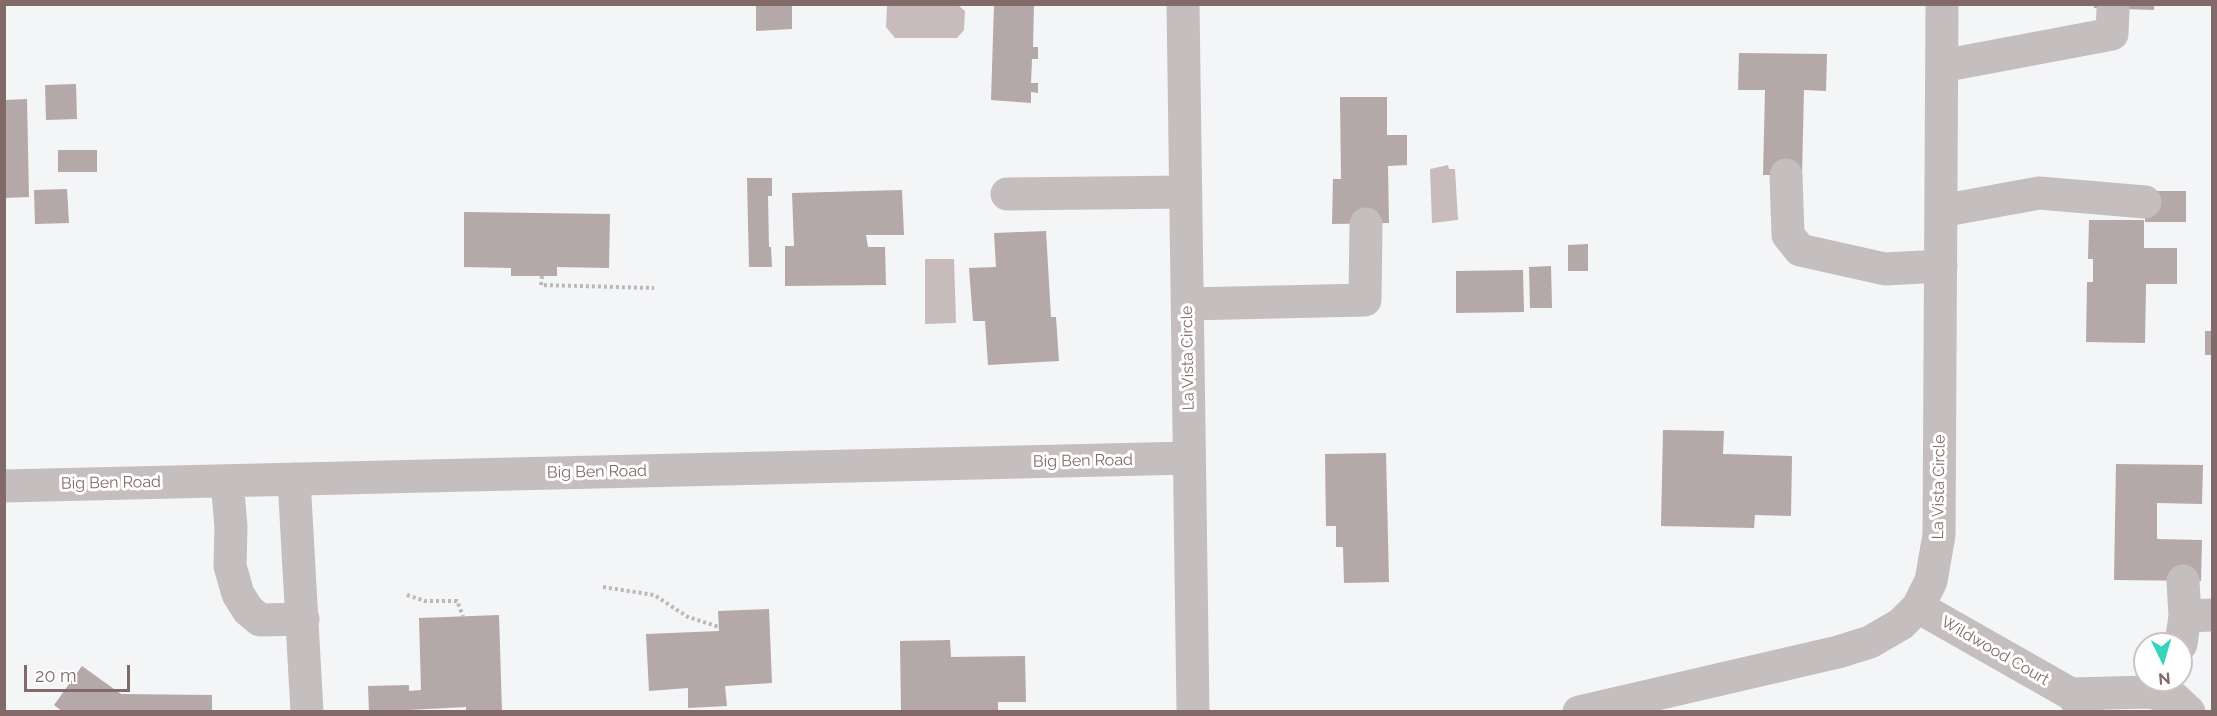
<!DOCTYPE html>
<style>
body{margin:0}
#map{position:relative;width:2217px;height:716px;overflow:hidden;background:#f4f5f6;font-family:Raleway,sans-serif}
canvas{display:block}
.frame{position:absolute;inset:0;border:6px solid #826a68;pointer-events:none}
.north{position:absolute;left:2133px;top:632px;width:60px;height:60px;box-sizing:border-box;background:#fff;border:2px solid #cdc3c3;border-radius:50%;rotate:175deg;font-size:16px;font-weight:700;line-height:24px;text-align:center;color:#826a68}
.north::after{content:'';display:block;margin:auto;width:21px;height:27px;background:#36d4bd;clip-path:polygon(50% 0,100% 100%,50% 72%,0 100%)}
.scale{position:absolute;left:24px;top:665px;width:106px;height:27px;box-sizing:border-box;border:3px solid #826a68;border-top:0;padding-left:8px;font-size:18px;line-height:21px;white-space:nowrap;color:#826a68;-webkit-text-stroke:4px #fff;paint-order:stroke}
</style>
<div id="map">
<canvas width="2217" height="716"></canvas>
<div class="frame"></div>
<div class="north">N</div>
<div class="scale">20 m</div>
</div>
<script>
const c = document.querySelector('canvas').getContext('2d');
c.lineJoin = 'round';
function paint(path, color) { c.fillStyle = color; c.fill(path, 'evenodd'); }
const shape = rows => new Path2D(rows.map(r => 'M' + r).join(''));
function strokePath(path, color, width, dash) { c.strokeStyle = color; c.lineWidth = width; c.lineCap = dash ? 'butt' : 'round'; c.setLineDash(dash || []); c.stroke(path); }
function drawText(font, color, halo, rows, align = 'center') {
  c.font = font + ' Raleway,sans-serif'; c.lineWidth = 6; c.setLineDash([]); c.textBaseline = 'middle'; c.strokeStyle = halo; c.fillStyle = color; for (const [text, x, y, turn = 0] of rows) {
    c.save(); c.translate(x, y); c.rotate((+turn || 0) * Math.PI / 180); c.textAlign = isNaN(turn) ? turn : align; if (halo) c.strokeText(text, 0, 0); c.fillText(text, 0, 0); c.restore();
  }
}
paint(shape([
 [887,5,958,5,965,11,964,30,957,38,895,38,886,27],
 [1448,165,1449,169,1455,169,1458,220,1432,223,1430,169],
 [925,259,954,259,956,323,925,324]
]), '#c8bbbc');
paint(shape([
 [756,4,792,4,792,29,756,31],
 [2094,4,2154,4,2154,10,2094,8],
 [994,5,1034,5,1033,47,1038,47,1038,59,1032,59,1031,83,1038,83,1038,93,1031,92,1031,103,991,100],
 [1739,53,1827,54,1826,91,1804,90,1802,175,1763,175,1765,90,1738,90],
 [76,84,77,119,46,120,45,85],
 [1340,97,1387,97,1387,135,1407,135,1407,165,1388,166,1389,223,1332,224,1333,179,1341,179],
 [27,99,29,197,4,198,4,100],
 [58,150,97,150,97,172,58,172],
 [747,178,772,178,772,196,768,196,769,247,771,247,772,267,749,267],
 [67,189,69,223,35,224,34,190],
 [902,190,904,235,866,235,868,247,885,247,886,285,785,286,785,246,794,246,792,193],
 [2145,191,2186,191,2186,222,2145,222],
 [464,212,610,214,609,268,557,267,557,276,511,276,511,268,464,267],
 [2089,220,2144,220,2144,248,2177,248,2177,284,2146,284,2145,343,2086,342,2087,282,2093,282,2093,259,2088,259],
 [1046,231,1051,317,1056,317,1059,361,988,365,985,321,973,321,969,268,996,267,994,233],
 [1588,244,1588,271,1568,271,1568,245],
 [1551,266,1552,308,1530,308,1529,267],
 [1523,270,1524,312,1456,313,1456,271],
 [2205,331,2212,331,2212,355,2205,355],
 [1663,430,1724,431,1723,454,1792,456,1791,516,1755,515,1754,528,1661,526],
 [1386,453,1389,582,1344,583,1343,547,1336,547,1336,526,1326,526,1325,454],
 [2116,464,2203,465,2202,504,2157,503,2157,539,2202,540,2201,581,2114,580],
 [769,609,772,683,725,686,727,706,688,708,688,688,649,691,646,634,719,631,718,611],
 [499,615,502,712,466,712,466,707,369,712,368,686,409,685,409,691,421,690,419,618],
 [950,640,951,657,1025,656,1026,702,998,702,998,712,901,712,900,641],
 [82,666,121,694,212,695,212,712,63,712,54,705]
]), '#b4a8a8');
strokePath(shape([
 [542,276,541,285,654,288],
 [603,587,654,595,688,617,719,627],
 [407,595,425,601,457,601,463,616]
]), '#bdb8b8', 4, [3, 3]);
strokePath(shape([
 [1183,4,1193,712],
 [1942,66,2112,34,2113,9],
 [1786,175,1788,235,1800,250,1885,269,1941,266],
 [1007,194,1185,192],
 [1941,211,2039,193,2145,202],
 [1187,304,1365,300,1366,224],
 [294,479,307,712],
 [227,481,231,527,230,566,238,594,248,610,260,620,303,619],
 [4,486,1189,458],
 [2183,581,2185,616],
 [1918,607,2071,694,2087,712],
 [2181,644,2185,616,2212,615],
 [2071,694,2149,692,2174,698,2189,712],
 [1579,712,1838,652,1870,642,1901,624,1918,607,1931,581,1939,535,1942,4]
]), '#c5bebe', 33);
drawText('16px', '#826a68', '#fff', [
 ["La Vista Circle",1188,358,-91],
 ["Big Ben Road",1083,461,-1],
 ["Big Ben Road",597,472,-1],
 ["Big Ben Road",111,483,-1],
 ["La Vista Circle",1939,487,-89],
 ["Wildwood Court",1995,651,30]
]);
</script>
